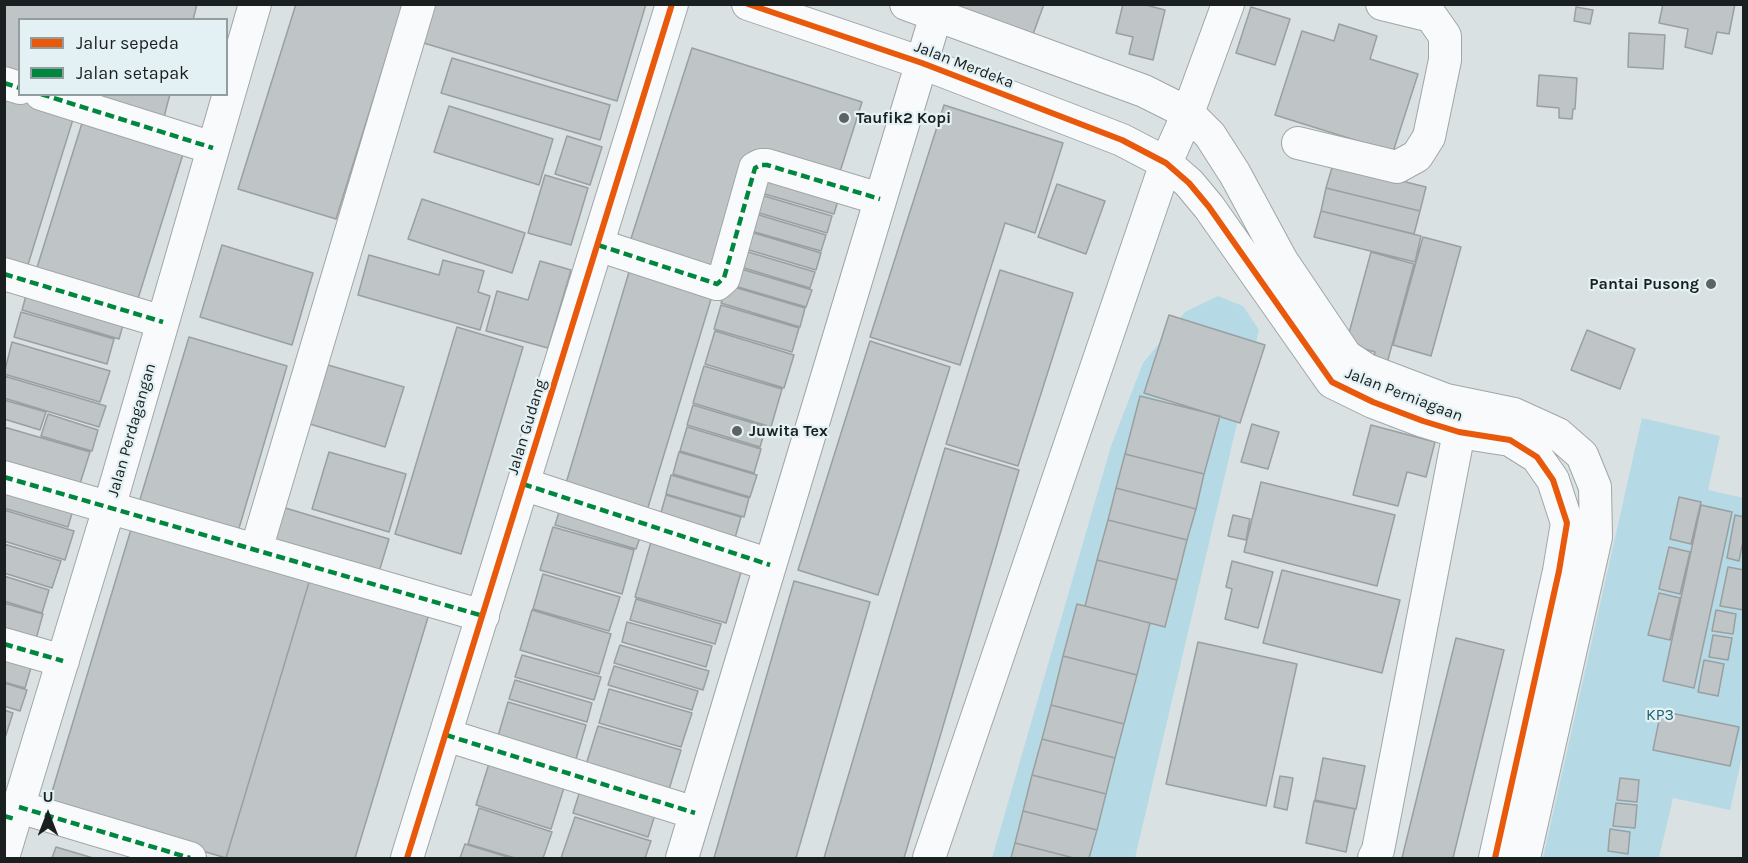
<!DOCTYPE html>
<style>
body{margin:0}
#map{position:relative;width:1748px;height:863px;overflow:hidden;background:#dae1e3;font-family:Karla,sans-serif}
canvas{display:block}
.frame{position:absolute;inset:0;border:6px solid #1a1f20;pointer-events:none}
.legend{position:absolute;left:18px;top:18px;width:210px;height:78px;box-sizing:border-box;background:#e3f1f4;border:2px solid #939d9f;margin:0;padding:8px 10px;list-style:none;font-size:18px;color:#1a1f20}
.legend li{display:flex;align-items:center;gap:12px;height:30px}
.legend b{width:30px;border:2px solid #939d9f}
.north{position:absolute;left:18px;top:785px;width:60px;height:60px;-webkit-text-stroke:4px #e3f1f4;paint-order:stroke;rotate:0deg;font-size:16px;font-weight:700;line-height:24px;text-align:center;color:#1a1f20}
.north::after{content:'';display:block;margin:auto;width:21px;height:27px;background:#1a1f20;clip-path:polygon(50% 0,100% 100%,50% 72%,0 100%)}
</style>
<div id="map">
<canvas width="1748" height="863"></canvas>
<div class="frame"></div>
<ul class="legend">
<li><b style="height:8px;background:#e8590c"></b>Jalur sepeda</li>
<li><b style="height:8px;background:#00873e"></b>Jalan setapak</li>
</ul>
<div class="north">U</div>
</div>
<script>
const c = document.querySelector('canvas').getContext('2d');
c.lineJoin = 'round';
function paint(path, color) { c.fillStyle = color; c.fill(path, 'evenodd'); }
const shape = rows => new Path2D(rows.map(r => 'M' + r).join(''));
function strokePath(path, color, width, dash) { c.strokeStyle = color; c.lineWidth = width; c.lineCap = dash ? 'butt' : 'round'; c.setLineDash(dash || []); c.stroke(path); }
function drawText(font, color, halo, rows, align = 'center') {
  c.font = font + ' Karla,sans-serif'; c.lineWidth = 4.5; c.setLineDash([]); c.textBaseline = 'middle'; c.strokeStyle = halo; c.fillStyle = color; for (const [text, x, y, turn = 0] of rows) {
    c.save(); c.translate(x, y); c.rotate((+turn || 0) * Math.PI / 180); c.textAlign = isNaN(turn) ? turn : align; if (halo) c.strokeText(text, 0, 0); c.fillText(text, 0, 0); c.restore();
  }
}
paint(shape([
 [1218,296,1243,306,1259,330,1135,858,992,858,1111,446,1143,363,1185,312],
 [1642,418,1720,436,1708,490,1744,498,1744,688,1741,700,1743,701,1744,748,1730,810,1673,798,1659,858,1543,858]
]), '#b6dae5');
const building = shape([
 [4,4,197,4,193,20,20,20,20,78,4,74,4,4],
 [296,4,403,4,336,219,238,189,296,4],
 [428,4,646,4,617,101,417,41,428,4],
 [959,4,1044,4,1032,37,958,7,959,4],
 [1123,4,1142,4,1165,10,1153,60,1129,54,1133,37,1116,33,1123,4],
 [1663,4,1735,4,1729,34,1717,32,1712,54,1685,47,1688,29,1659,23,1663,4],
 [1251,7,1290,19,1275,65,1236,53,1251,7],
 [1576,7,1593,10,1590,24,1574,21,1576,7],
 [1339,24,1377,36,1370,59,1418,74,1393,152,1275,115,1302,31,1334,41,1339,24],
 [1629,33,1665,35,1663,69,1628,67,1629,33],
 [692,48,862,102,838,178,757,154,718,276,628,248,692,48],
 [452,58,610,105,600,140,441,93,452,58],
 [1539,75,1577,78,1575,109,1573,109,1572,119,1559,118,1559,108,1537,106,1539,75],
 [74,94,170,94,163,121,74,94],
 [4,95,74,116,26,271,4,265,4,95],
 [944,105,1063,143,1035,233,1005,223,960,365,870,337,944,105],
 [449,106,553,139,539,185,434,152,449,106],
 [83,120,184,151,136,305,35,274,83,120],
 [567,136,602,147,590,185,555,174,567,136],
 [1333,164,1426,187,1420,211,1326,188,1333,164],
 [760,173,839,197,834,214,754,191,760,173],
 [545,175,588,188,571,245,528,233,545,175],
 [1057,184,1105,201,1086,254,1038,237,1057,184],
 [1326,188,1420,211,1414,234,1321,211,1326,188],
 [754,193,832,216,827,233,749,210,754,193],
 [422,199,525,233,512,273,408,239,422,199],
 [1321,211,1421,236,1415,262,1314,237,1321,211],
 [749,212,826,235,821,251,744,229,749,212],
 [744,230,821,253,816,270,739,247,744,230],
 [1423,237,1461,247,1431,356,1393,345,1423,237],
 [222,245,313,273,292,345,200,317,222,245],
 [738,249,815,272,810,288,734,265,738,249],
 [1371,252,1414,264,1386,367,1372,363,1375,352,1346,344,1371,252],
 [369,255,439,275,443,260,484,271,478,292,490,296,480,330,358,295,369,255],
 [540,261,571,270,548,348,486,331,497,291,528,300,540,261],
 [632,262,715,286,646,514,564,490,632,262],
 [734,267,812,290,806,307,728,284,734,267],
 [1000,270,1073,293,1018,466,946,444,1000,270],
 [29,285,126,314,119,339,22,310,29,285],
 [727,285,805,308,800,327,721,303,727,285],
 [721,305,799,328,792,352,714,329,721,305],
 [21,312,114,339,107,364,14,337,21,312],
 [1169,315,1265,345,1240,423,1144,393,1169,315],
 [457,327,523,347,461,554,395,534,457,327],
 [1587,330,1635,349,1620,389,1571,370,1587,330],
 [715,331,794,355,784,388,705,364,715,331],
 [189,337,287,366,237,535,138,506,189,337],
 [870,341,950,367,878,595,798,570,870,341],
 [12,342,110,371,100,402,4,374,12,342],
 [328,365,404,387,385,447,310,424,328,365],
 [704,366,782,389,771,427,693,403,704,366],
 [4,376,106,406,99,427,4,398,4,376],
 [1140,396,1220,416,1204,474,1125,454,1140,396],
 [4,400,46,412,40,430,4,419,4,400],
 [693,405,766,427,760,447,687,425,693,405],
 [48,414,98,430,92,451,41,436,48,414],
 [1252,424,1279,432,1268,469,1241,462,1252,424],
 [1371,425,1435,442,1426,477,1407,472,1398,506,1353,495,1371,425],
 [4,427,90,452,78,490,4,468,4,427],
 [687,427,761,449,754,473,680,451,687,427],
 [945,448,1019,470,904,858,824,858,945,448],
 [329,452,406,474,389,532,312,509,329,452],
 [679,452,757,475,750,497,673,474,679,452],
 [1125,454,1204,474,1196,509,1116,488,1125,454],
 [671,475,749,498,744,517,666,494,671,475],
 [4,481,75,503,68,527,4,508,4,481],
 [1261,482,1395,515,1377,586,1244,552,1261,482],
 [1116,488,1196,509,1187,540,1108,520,1116,488],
 [666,495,741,517,735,538,660,516,666,495],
 [1679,497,1701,502,1691,544,1670,539,1679,497],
 [562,502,644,526,636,549,555,525,562,502],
 [1701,505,1732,512,1694,688,1663,681,1701,505],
 [282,507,389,539,378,575,270,543,282,507],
 [4,510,74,531,65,560,4,541,4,510],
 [1233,515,1250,519,1246,540,1228,536,1233,515],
 [1735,515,1744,517,1744,536,1739,561,1727,558,1735,515],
 [1108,520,1187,540,1177,580,1097,560,1108,520],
 [132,526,310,579,226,858,48,805,132,526],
 [553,527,634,550,622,594,540,570,553,527],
 [653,535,744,562,726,623,635,597,653,535],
 [4,544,61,561,52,588,4,573,4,544],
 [1669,547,1690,552,1680,594,1659,589,1669,547],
 [1097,560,1177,580,1165,627,1085,606,1097,560],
 [1232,561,1273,572,1258,628,1225,619,1232,589,1226,587,1232,561],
 [1728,567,1744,570,1744,610,1720,606,1728,567],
 [1282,570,1400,600,1382,673,1263,643,1282,570],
 [543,574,620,597,609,631,533,609,543,574],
 [4,576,49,590,42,613,4,601,4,576],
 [310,579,429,614,355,858,226,858,310,579],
 [794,581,870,602,796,858,714,858,794,581],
 [1659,593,1680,598,1670,640,1648,635,1659,593],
 [636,599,721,624,715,644,630,620,636,599],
 [4,603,43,614,34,646,4,637,4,603],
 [1077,604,1150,623,1137,675,1063,656,1077,604],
 [532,610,611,634,599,674,520,650,532,610],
 [1716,610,1736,614,1733,634,1712,631,1716,610],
 [627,622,712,646,706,667,622,642,627,622],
 [1713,635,1732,638,1728,660,1709,657,1713,635],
 [1456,638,1504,650,1453,858,1402,858,1456,638],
 [1198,642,1297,664,1266,806,1166,784,1198,642],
 [620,645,709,671,703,690,614,663,620,645],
 [4,648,34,657,25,688,4,682,4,648],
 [522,655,601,677,594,700,515,677,522,655],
 [1063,656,1137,675,1124,724,1051,705,1063,656],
 [1704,660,1724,664,1718,696,1698,692,1704,660],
 [614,666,698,691,692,710,608,685,614,666],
 [515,680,592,703,587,722,509,699,515,680],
 [4,683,27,690,20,711,4,706,4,683],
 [609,689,692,713,681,747,599,723,609,689],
 [508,702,586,725,574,766,496,743,508,702],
 [1051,705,1124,724,1115,758,1042,739,1051,705],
 [4,710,13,713,4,741,4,710],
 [1661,711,1739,727,1730,766,1653,750,1661,711],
 [598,726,681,750,667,796,584,771,598,726],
 [1042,739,1115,758,1106,794,1032,775,1042,739],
 [492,754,567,778,551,829,476,805,492,754],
 [1323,758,1365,766,1356,809,1315,800,1323,758],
 [1032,775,1106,794,1097,830,1023,811,1032,775],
 [1280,776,1293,778,1287,810,1274,807,1280,776],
 [1620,778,1639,780,1637,802,1617,800,1620,778],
 [582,784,657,808,648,837,573,813,582,784],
 [1314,801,1355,809,1346,852,1306,843,1314,801],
 [1616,803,1637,805,1635,828,1613,826,1616,803],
 [479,808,552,832,543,858,515,858,468,844,479,808],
 [1023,811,1097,830,1089,858,1074,858,1015,843,1023,811],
 [575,817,651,841,645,858,561,858,575,817],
 [1610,829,1630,832,1628,854,1608,851,1610,829],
 [1015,843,1074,858,1011,858,1015,843],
 [465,844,511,858,460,858,465,844],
 [56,847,93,858,52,858,56,847]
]);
paint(building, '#bfc4c6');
strokePath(building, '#9a9fa0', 1.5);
const minor = shape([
 [748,4,922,63,1122,140,1166,163,1189,183,1209,207,1332,382,1373,402,1423,421,1459,432,1510,440,1537,457,1553,480,1567,523,1559,571,1495,858],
 [906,4,1144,91,1188,113,1210,135,1235,174,1282,261,1346,356,1367,370,1446,400,1514,414,1558,434,1582,455,1595,487,1596,537,1524,858],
 [4,83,20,88],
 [41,94,213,148],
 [1298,143,1397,167,1417,156,1429,137,1445,60,1445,36,1431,16,1382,4],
 [598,245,717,284,724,278,755,168,761,165,767,165,880,199],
 [4,274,163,322],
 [4,477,483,616],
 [523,484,770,565],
 [256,550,419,4],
 [4,644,63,661],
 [446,735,695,813],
 [19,807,190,858],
 [4,854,109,508,255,4],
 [407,858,672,4],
 [682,858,936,15],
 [929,858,1166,163,1188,113,1228,4],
 [1374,858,1378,850,1459,432]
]);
strokePath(minor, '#a0a6a7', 34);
strokePath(minor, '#f9fafb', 32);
strokePath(shape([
 [4,83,20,88],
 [41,94,213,148],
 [598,245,717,284,724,278,755,168,761,165,767,165,880,199],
 [4,274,163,322],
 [4,477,483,616],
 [523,484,770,565],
 [4,644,63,661],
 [446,735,695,813],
 [19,807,190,858],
 [4,816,15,819]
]), '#00873e', 4.5, [9, 4.5]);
strokePath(shape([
 [748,4,922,63,1122,140,1166,163,1189,183,1209,207,1332,382,1373,402,1423,421,1459,432,1510,440,1537,457,1553,480,1567,523,1559,571,1495,858],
 [407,858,672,4]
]), '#e8590c', 6);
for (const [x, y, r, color] of [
 [844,118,6,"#5d6364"],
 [1711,284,6,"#5d6364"],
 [737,431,6,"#5d6364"]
]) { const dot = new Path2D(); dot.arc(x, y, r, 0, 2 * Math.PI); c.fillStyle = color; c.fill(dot); strokePath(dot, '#e3f1f4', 2); }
drawText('16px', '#1a1f20', '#e3f1f4', [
 ["Jalan Merdeka",964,65,21],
 ["Jalan Perniagaan",1404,395,21],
 ["Jalan Gudang",527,427,-73],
 ["Jalan Perdagangan",132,430,-74]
]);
drawText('bold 16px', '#1a1f20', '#e3f1f4', [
 ["Taufik2 Kopi",856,118],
 ["Pantai Pusong",1699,284,"right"],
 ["Juwita Tex",749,431]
], 'left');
drawText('16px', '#20606f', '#e3f1f4', [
 ["KP3",1660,715]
]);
</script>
